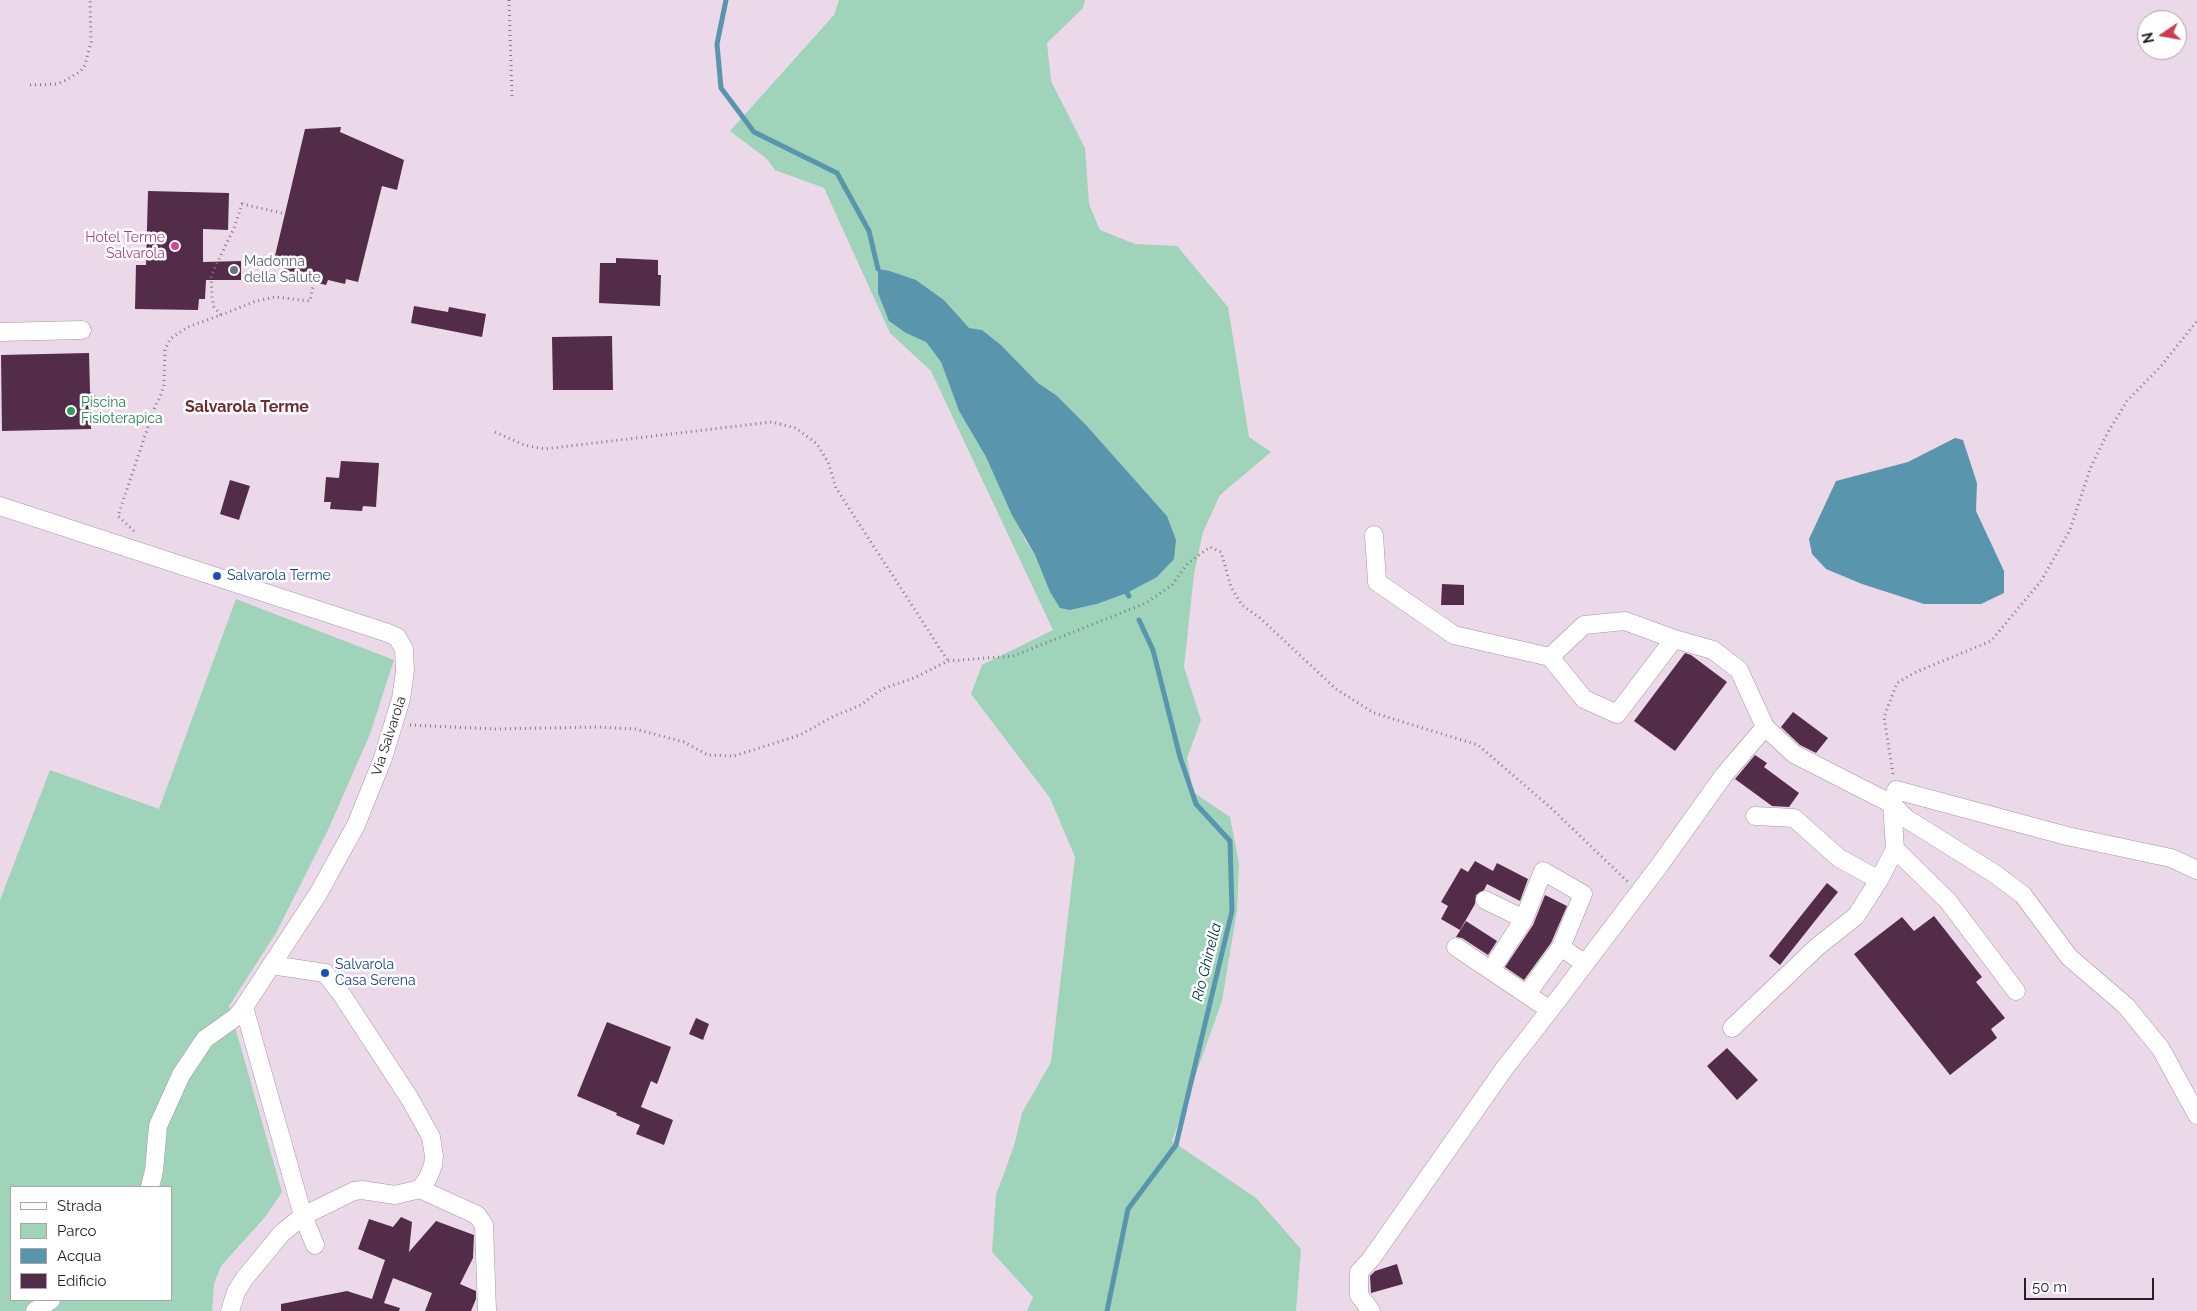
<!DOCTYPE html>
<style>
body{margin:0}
#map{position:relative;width:2197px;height:1311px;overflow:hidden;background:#ebd8e9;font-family:Raleway,sans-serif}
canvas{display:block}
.legend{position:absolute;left:10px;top:1186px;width:162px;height:115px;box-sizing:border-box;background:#fff;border:1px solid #a8a5a7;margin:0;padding:6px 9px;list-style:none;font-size:15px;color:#251e24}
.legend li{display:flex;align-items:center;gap:10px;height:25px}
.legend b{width:25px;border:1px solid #a8a5a7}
.north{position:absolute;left:2137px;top:10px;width:50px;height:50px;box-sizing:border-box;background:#fff;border:1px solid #a8a5a7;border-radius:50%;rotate:258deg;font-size:14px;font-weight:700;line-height:20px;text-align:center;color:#251e24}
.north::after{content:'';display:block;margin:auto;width:18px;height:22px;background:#cc3c50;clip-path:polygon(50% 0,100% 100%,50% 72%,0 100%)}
.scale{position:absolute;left:2024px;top:1278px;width:130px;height:22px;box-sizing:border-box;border:2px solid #251e24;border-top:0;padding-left:6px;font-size:15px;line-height:18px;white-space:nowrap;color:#251e24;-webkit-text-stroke:4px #fff;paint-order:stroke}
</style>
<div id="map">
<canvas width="2197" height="1311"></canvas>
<ul class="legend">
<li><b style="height:6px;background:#fff"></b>Strada</li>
<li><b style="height:14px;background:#9fd4ba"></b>Parco</li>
<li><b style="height:14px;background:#5a95ae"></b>Acqua</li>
<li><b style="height:14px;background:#532c4a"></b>Edificio</li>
</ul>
<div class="north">N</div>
<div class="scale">50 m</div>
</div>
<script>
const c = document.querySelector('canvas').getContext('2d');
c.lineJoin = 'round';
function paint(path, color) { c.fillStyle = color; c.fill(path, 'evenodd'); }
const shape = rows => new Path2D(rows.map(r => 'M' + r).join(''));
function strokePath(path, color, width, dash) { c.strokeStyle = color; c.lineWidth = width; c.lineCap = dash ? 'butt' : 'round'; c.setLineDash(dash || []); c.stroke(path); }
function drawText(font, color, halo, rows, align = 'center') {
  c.font = font + ' Raleway,sans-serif'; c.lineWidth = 5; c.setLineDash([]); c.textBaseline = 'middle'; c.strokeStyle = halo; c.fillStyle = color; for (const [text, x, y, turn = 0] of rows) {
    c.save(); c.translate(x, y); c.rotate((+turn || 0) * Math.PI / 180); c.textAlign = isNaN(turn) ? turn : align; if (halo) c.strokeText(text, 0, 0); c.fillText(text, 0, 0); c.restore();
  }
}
paint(shape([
 [839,0,1085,0,1083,8,1047,43,1051,81,1085,148,1089,204,1100,230,1135,244,1177,246,1228,307,1249,437,1271,452,1220,495,1203,532,1194,574,1184,667,1201,720,1187,758,1193,792,1230,817,1239,864,1237,910,1222,1001,1172,1141,1256,1198,1301,1249,1296,1311,1027,1311,1033,1297,992,1252,996,1195,1014,1146,1022,1113,1051,1062,1075,857,1050,798,971,694,982,665,1053,630,931,371,890,333,824,188,775,170,767,159,730,131,834,15],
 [890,271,916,280,944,300,969,329,982,330,1001,345,1038,383,1056,395,1087,426,1167,516,1127,593,1097,604,1070,610,1050,592,1035,555,1025,540,986,457,959,411,941,362,926,342],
 [236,599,394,660,370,734,328,830,276,933,229,1006,282,1192,266,1216,221,1266,214,1284,212,1311,0,1311,0,900,50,770,159,809],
 [11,1187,171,1187,171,1300,11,1300]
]), '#9fd4ba');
paint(shape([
 [878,269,890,271,916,280,944,300,969,328,982,330,1001,345,1038,383,1056,395,1087,426,1167,516,1176,540,1174,559,1157,577,1127,593,1097,604,1070,610,1060,608,1050,592,1035,555,1012,515,986,457,959,411,941,362,926,342,906,333,889,321,878,293],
 [1955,438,1963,440,1977,483,1976,511,2004,571,2004,593,1981,604,1924,604,1862,584,1826,569,1812,554,1809,539,1836,481,1908,462]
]), '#5a95ae');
strokePath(shape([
 [726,0,717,44,721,88,754,132,837,173,869,231,878,269],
 [1127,593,1129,596],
 [1107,1311,1128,1209,1176,1145,1232,911,1230,841,1196,804,1180,757,1153,650,1139,620]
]), '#5a95ae', 5);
paint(shape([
 [341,127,340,132,404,160,397,190,382,186,358,282,346,279,345,284,328,280,326,285,297,278,298,274,284,270,286,263,274,260,305,129],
 [148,191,229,193,228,230,203,229,203,262,241,261,241,280,206,280,205,299,199,299,198,310,135,309,136,265,146,265],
 [616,258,658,260,658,275,661,275,660,306,599,303,600,263,616,263],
 [414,306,448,312,449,307,486,314,482,337,411,323],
 [612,336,613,390,553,390,552,337],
 [89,353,91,429,2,431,1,355],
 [341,461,379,463,376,507,363,506,362,511,330,509,331,502,324,502,326,477,339,478],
 [230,480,250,486,239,520,220,514],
 [1442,584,1464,585,1464,605,1441,605],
 [1685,653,1691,655,1727,682,1675,751,1634,721],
 [1793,712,1828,738,1816,753,1800,745,1781,727],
 [1755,755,1767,763,1764,767,1799,793,1789,807,1772,806,1735,779],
 [1475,861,1493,871,1497,863,1528,879,1520,901,1487,884,1484,890,1476,895,1475,904,1460,930,1441,919,1448,906,1441,902,1461,868,1468,872],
 [1827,883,1838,892,1780,965,1769,956],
 [1545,895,1567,906,1551,943,1524,980,1505,967,1533,925],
 [1934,916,1982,977,1976,982,2005,1018,1991,1029,1997,1038,1950,1075,1854,954,1902,917,1914,931],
 [1466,921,1497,941,1488,955,1462,938,1456,937],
 [696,1018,709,1024,703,1040,689,1034],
 [607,1022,671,1047,657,1084,651,1081,641,1107,673,1120,664,1145,636,1134,640,1125,616,1115,617,1113,577,1096],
 [1727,1048,1758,1080,1737,1100,1707,1066],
 [401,1217,412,1222,409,1252,436,1221,474,1235,473,1258,460,1284,476,1291,476,1299,471,1311,425,1311,432,1293,393,1278,384,1303,400,1308,399,1311,281,1311,281,1304,347,1291,372,1299,385,1260,358,1249,369,1219,393,1227],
 [1397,1264,1403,1284,1371,1293,1370,1276,1375,1271]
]), '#532c4a');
const minor = shape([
 [0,332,82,330],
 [0,506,388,633,397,637,404,649,405,671,401,699,383,758,356,825,318,894,244,1007,236,1017,205,1039,181,1075,158,1126,154,1171,150,1187],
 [1374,535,1377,582,1454,635,1550,657,1584,699,1617,714,1674,639,1713,650,1739,670,1765,727,1794,754,1892,804,1907,819,1995,874,2023,895,2069,957,2126,1006,2161,1049,2197,1115],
 [1550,657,1584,625,1625,621,1674,639],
 [1755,816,1794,818,1839,858,1879,880],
 [1895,849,1948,901,2016,991],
 [1485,900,1524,919,1491,970],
 [1524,919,1543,871,1583,894,1561,947,1585,964],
 [1456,947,1550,1010,1659,866,1724,775,1765,727],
 [1527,994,1561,947],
 [244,1007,303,1216,354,1191,362,1190,395,1195,420,1189,428,1178,433,1165,434,1156,431,1137,410,1099,342,995,325,973,271,965],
 [1732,1028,1817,947,1856,916,1879,880,1895,849,1892,804,1896,790,2067,836,2171,858,2197,870],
 [420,1189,477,1215,484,1225,487,1311],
 [35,1311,51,1300],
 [230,1311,236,1292,244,1279,282,1233,303,1216,315,1245],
 [1371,1311,1359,1295,1359,1272,1371,1259,1504,1069,1550,1010]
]);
strokePath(minor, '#a794a5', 19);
strokePath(shape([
 [509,0,512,97],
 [30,85,57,84,66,80,81,71,85,65,91,42,90,0],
 [221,315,256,301,275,297,310,301,314,282],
 [90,393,122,419],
 [495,432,524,445,544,449,772,422,796,428,817,444,828,462,836,488,948,661],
 [134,531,118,516,154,409,160,397,164,385,165,350,170,339,188,327,221,315,214,307,212,297,211,276,234,228,242,204,286,214],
 [410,725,495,729,599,727,635,729,684,742,708,755,734,756,800,735,832,717,861,705,882,689,914,678,948,661,1013,656,1146,603,1172,585,1188,563,1210,547,1221,552,1231,587,1242,605,1260,618,1336,689,1374,713,1478,745,1551,808,1628,882],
 [1893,774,1884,717,1897,683,1916,672,1991,641,2041,581,2070,530,2090,469,2108,432,2127,401,2161,366,2197,321]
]), '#887b87', 3, [1, 4]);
strokePath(minor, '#fff', 18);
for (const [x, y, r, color] of [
 [175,246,5,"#d1479c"],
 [234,270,5,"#6b7280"],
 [71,411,5,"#2e9e5b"],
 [217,576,5,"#1a4fb4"],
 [325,973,5,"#1a4fb4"]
]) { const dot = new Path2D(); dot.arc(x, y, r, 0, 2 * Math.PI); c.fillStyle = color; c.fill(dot); strokePath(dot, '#fff', 2); }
drawText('14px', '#b23c85', '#fff', [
 ["Hotel Terme",165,238],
 ["Salvarola",165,254]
], 'right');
drawText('14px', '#5b616d', '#fff', [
 ["Madonna",244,262],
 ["della Salute",244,278]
], 'left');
drawText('14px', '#27864d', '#fff', [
 ["Piscina",81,403],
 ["Fisioterapica",81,419]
], 'left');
drawText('14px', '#164399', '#fff', [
 ["Salvarola Terme",227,576],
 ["Salvarola",335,965],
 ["Casa Serena",335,981]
], 'left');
drawText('14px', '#251e24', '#fff', [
 ["Via Salvarola",389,736,-72]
]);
drawText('italic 15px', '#003648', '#fff', [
 ["Rio Ghinella",1207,962,-76]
]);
drawText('bold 16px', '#6f2930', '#fff', [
 ["Salvarola Terme",247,407]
]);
</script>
